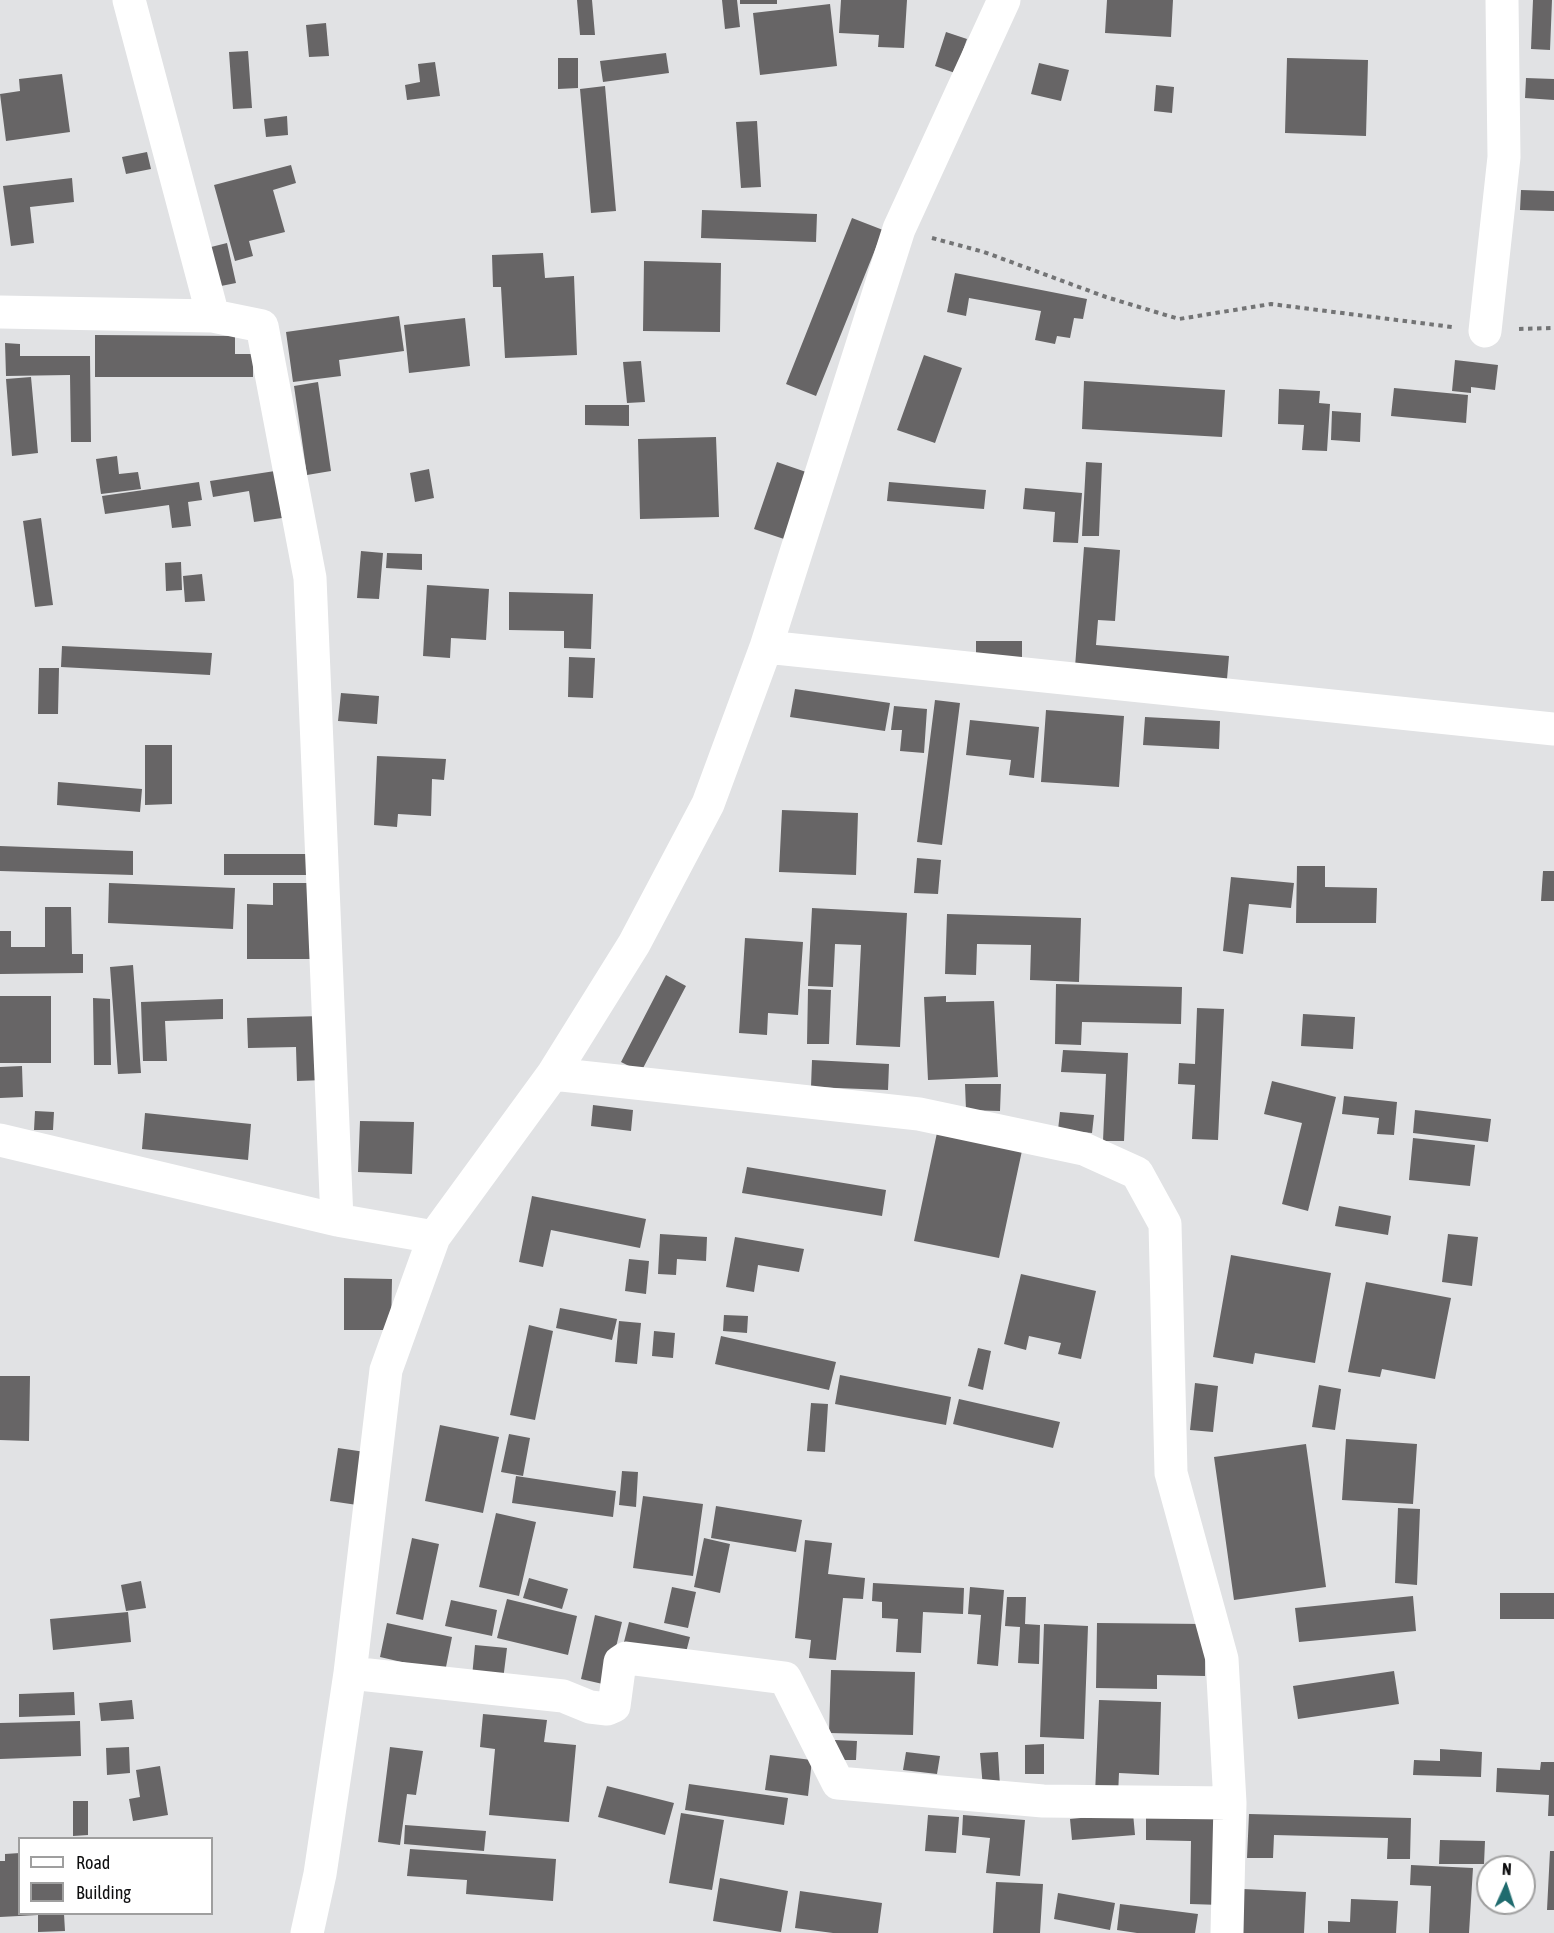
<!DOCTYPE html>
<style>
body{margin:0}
#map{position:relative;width:1554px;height:1933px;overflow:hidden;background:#e1e2e4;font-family:"Asap Condensed",sans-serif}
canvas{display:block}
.legend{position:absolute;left:18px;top:1837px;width:195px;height:78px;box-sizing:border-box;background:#fff;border:2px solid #9f9f9f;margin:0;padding:8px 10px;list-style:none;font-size:18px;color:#0e0e0f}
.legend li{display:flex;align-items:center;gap:12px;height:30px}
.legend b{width:30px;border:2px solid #9f9f9f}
.north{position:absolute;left:1476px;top:1855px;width:60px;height:60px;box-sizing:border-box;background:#fff;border:2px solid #9f9f9f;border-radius:50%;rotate:3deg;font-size:16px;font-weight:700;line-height:24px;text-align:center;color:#0e0e0f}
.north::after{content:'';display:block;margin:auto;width:21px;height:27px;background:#1f6b6e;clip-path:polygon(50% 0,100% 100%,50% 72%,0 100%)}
</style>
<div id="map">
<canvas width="1554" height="1933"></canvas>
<ul class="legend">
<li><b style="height:8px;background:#fff"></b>Road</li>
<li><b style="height:16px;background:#676566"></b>Building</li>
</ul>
<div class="north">N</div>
</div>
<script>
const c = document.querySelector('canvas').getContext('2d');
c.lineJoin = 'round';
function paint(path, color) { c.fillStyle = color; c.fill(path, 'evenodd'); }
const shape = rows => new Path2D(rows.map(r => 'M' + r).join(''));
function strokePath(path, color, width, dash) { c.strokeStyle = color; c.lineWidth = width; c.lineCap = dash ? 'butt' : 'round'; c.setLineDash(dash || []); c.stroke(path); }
paint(shape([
 [577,0,592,0,595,35,580,35],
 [722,0,737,0,740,27,725,29],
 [740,0,777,0,777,4,740,4],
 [841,0,907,0,904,48,878,47,879,35,839,33],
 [1107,0,1173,0,1171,37,1105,33],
 [1533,0,1552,0,1550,50,1531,49],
 [830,4,837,66,760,75,753,13],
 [326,23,329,56,309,57,306,25],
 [946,32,967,39,955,73,935,66],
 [248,51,252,108,233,109,229,52],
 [666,53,669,73,603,82,600,61],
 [558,58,578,58,578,88,558,89],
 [1287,58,1368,60,1366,136,1285,133],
 [435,62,440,96,407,100,405,85,420,82,418,64],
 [1039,63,1069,70,1061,101,1031,94],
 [62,74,70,132,6,141,0,94,20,91,19,79],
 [1526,78,1554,79,1554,100,1525,98],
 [1156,85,1174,87,1172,113,1154,111],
 [605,86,616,211,591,213,580,89],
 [287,116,288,135,266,137,264,119],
 [757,121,761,187,741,188,736,122],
 [147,152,151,169,126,174,122,157],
 [291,165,296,183,273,190,285,232,249,241,253,256,235,261,214,185],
 [72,178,74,202,30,207,34,243,11,246,3,186],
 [1521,190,1554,191,1554,211,1520,210],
 [702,210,817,214,816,242,701,238],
 [852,218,883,230,816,396,786,384],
 [227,243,236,283,216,287,207,248],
 [543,253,545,278,574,276,577,355,505,358,501,287,493,287,492,255],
 [644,261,721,263,720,332,643,331],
 [955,273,1087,299,1083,319,1074,318,1070,338,1057,336,1055,344,1035,340,1041,311,969,298,966,316,947,312],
 [399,316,404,351,339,360,341,376,293,382,286,332],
 [465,318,470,366,409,373,404,325],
 [95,335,235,336,235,354,253,354,253,377,95,377],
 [5,343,20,344,20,356,90,356,91,442,71,442,70,375,6,376],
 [924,355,962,368,935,443,897,430],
 [1455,360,1498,365,1495,390,1471,387,1471,393,1452,391],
 [641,361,645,402,627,403,623,362],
 [31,377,38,453,12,456,6,379],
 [1084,381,1225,390,1222,437,1082,429],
 [318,382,331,471,307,475,294,386],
 [1394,388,1468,395,1466,423,1391,416],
 [1279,389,1320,391,1319,403,1330,404,1327,451,1302,450,1304,425,1278,424],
 [585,405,629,405,629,426,585,425],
 [1332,411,1361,413,1360,442,1331,440],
 [716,437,719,517,640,519,638,439],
 [117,456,119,474,138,472,141,489,101,494,96,459],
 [777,462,809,473,787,540,754,529],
 [1086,462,1102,463,1099,536,1082,536],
 [429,469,434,498,415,502,410,473],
 [275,471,282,518,254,522,249,491,213,497,210,481],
 [199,482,202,500,188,502,191,526,172,528,169,505,105,514,102,496],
 [889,482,986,490,984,509,887,501],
 [1025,488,1082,493,1078,543,1053,542,1055,512,1023,509],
 [41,518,53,605,35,607,23,521],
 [1084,547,1120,550,1115,621,1098,620,1096,645,1229,656,1227,679,1075,667],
 [361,551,383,553,379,599,357,598],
 [387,553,422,554,422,570,386,568],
 [181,562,182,590,166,591,165,563],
 [202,574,205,601,185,602,183,576],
 [427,585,489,589,486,640,451,638,450,658,423,656],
 [509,592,593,594,591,649,564,648,564,631,509,630],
 [976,641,1022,641,1022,662,976,662],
 [62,646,212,653,210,675,61,667],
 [569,657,595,658,593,698,568,697],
 [39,668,59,668,58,714,38,714],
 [795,689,890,703,885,731,790,717],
 [341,693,379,696,377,724,338,721],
 [935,700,960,703,942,845,917,842],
 [894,706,927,709,924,753,900,751,902,730,891,730],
 [1046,710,1124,716,1119,787,1041,782],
 [1145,717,1220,721,1219,749,1143,745],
 [970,720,1039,727,1034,778,1009,775,1011,760,966,755],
 [145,745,172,745,172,804,145,805],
 [377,756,446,759,444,780,432,779,431,816,398,814,397,827,374,825],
 [58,782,142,789,140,812,57,805],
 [782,810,858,813,856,875,779,872],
 [0,846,133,851,133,875,0,871],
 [224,854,315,854,315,875,224,875],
 [917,858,941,860,938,894,914,893],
 [1297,866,1325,866,1325,887,1377,888,1376,923,1296,923],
 [1543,871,1554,871,1554,901,1541,901],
 [1231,877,1294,883,1291,908,1249,904,1243,954,1223,951],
 [109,883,235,888,233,929,108,923],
 [273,883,318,883,317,959,247,959,247,904,273,905],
 [45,907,71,907,72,954,83,954,83,973,0,974,0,931,11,931,11,947,45,947],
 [812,908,907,913,900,1047,856,1045,861,945,835,944,833,987,808,986],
 [947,914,1081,918,1079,982,1030,980,1031,945,977,944,976,975,945,974],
 [745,938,803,942,798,1015,768,1013,767,1035,739,1033],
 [133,965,141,1073,118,1074,110,967],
 [666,975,686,986,641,1072,621,1062],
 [1056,984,1182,987,1181,1024,1082,1022,1081,1045,1055,1044],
 [808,989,831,990,829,1044,807,1044],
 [0,996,51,996,51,1063,0,1063],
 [946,996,946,1002,994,1001,998,1077,928,1080,924,997],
 [93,998,110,999,111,1065,94,1065],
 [223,999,223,1019,165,1021,167,1061,143,1061,141,1002],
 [1197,1008,1224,1009,1218,1140,1192,1139,1195,1085,1178,1084,1179,1063,1195,1064],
 [1303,1014,1355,1017,1353,1049,1301,1046],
 [322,1016,324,1080,297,1081,296,1047,248,1048,247,1018],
 [1063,1050,1128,1053,1124,1141,1103,1141,1106,1074,1061,1072],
 [812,1060,889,1064,888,1090,811,1087],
 [22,1066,23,1097,0,1098,0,1067],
 [1272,1081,1336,1097,1308,1211,1282,1204,1302,1123,1264,1114],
 [965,1084,1001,1084,1000,1111,966,1110],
 [1344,1096,1397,1102,1394,1135,1377,1134,1379,1118,1342,1114],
 [593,1105,633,1110,631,1131,591,1126],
 [1415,1110,1491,1119,1488,1142,1413,1133],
 [35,1111,54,1112,53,1130,34,1130],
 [1060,1112,1094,1115,1092,1133,1058,1130],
 [145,1113,251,1124,248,1160,142,1149],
 [360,1121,414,1122,412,1174,358,1172],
 [938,1128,1023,1146,999,1258,914,1241],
 [1413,1138,1475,1145,1470,1186,1409,1180],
 [747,1167,886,1190,882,1216,742,1193],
 [532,1196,646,1219,640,1248,551,1230,543,1267,519,1262],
 [1339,1206,1391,1216,1388,1235,1335,1226],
 [660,1234,707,1237,706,1261,677,1259,676,1275,658,1274],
 [1448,1234,1478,1237,1472,1286,1442,1282],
 [735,1237,804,1249,799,1272,758,1265,754,1292,726,1287],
 [1231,1255,1331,1273,1315,1363,1255,1353,1253,1364,1213,1357],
 [629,1259,649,1261,646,1294,625,1291],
 [1021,1274,1096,1291,1081,1359,1058,1354,1061,1343,1029,1336,1026,1350,1004,1344],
 [344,1278,392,1279,391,1330,344,1330],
 [1366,1282,1451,1298,1435,1379,1382,1369,1380,1377,1348,1372],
 [560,1308,617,1319,612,1340,556,1328],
 [724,1315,748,1316,747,1333,723,1331],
 [619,1321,641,1323,637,1364,615,1362],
 [529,1325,553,1331,535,1420,510,1415],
 [654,1331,675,1333,673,1358,652,1356],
 [721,1336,836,1362,829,1390,715,1364],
 [978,1348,991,1351,983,1390,968,1386],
 [840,1375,951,1397,946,1425,835,1404],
 [0,1376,30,1376,29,1441,0,1440],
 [1195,1383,1218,1386,1213,1432,1190,1430],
 [1319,1385,1341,1389,1335,1430,1312,1427],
 [959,1399,1060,1422,1053,1448,953,1424],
 [811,1403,828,1404,825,1452,807,1451],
 [440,1425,499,1437,483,1513,425,1501],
 [509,1434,530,1438,523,1476,501,1472],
 [1346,1439,1417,1444,1413,1504,1342,1500],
 [1306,1444,1326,1587,1234,1600,1214,1457],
 [338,1448,372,1453,364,1506,330,1501],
 [622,1471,638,1472,636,1507,619,1505],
 [516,1476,616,1491,613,1517,512,1503],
 [643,1496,703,1504,693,1576,633,1568],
 [716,1506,802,1520,796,1552,711,1538],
 [1398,1508,1420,1509,1417,1585,1395,1583],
 [496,1513,536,1522,519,1596,479,1587],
 [412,1538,439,1544,423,1620,396,1614],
 [704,1538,730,1544,720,1593,694,1587],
 [805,1540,832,1543,828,1574,865,1578,863,1599,843,1598,836,1660,809,1658,811,1640,795,1638],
 [529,1578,568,1589,562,1609,523,1598],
 [141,1581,146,1608,126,1611,121,1585],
 [873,1583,964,1588,963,1614,923,1612,921,1653,896,1652,898,1619,882,1618,882,1602,872,1601],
 [672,1587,696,1592,688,1628,664,1623],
 [970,1587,1004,1590,998,1666,977,1664,981,1615,968,1614],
 [1500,1593,1554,1593,1554,1619,1500,1619],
 [1413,1596,1416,1631,1299,1642,1295,1608],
 [1007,1597,1026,1597,1025,1624,1040,1625,1039,1664,1018,1663,1020,1627,1005,1626],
 [507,1599,577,1616,568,1655,497,1638],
 [451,1600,497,1610,492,1636,445,1626],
 [128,1612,131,1642,53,1650,50,1619],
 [595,1615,622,1622,607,1685,581,1679],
 [629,1622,690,1637,684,1660,623,1646],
 [387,1623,452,1637,445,1672,380,1657],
 [1097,1623,1205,1624,1205,1676,1157,1675,1157,1689,1096,1688],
 [1044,1624,1088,1626,1084,1739,1040,1737],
 [475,1645,507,1648,503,1680,472,1677],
 [831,1670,915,1672,913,1735,829,1733],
 [1394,1671,1399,1704,1298,1719,1293,1686],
 [74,1692,75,1715,19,1717,19,1694],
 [132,1700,134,1719,101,1721,99,1703],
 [1099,1700,1161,1702,1159,1775,1119,1773,1118,1795,1095,1794],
 [483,1714,547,1720,544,1742,576,1745,569,1822,489,1815,495,1749,480,1747],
 [80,1721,81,1756,0,1759,0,1723],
 [835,1740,857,1741,856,1760,835,1760],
 [1044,1744,1044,1774,1025,1774,1025,1745],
 [129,1747,130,1773,107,1775,106,1748],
 [390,1747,423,1751,416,1795,407,1794,400,1845,378,1842],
 [1440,1749,1482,1752,1481,1777,1413,1775,1414,1760,1440,1761],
 [906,1752,940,1756,937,1774,903,1770],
 [998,1752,1000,1786,983,1788,980,1753],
 [770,1755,812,1760,808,1796,765,1790],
 [1541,1762,1554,1762,1554,1816,1548,1816,1549,1795,1496,1792,1497,1768,1540,1770],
 [160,1766,168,1815,133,1821,129,1799,140,1797,136,1770],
 [689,1784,788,1798,784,1825,685,1810],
 [607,1786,674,1803,665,1835,598,1817],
 [73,1801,88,1801,88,1835,73,1836],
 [681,1813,724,1820,712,1890,669,1883],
 [1133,1813,1135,1835,1072,1840,1070,1819],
 [1146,1814,1223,1815,1221,1905,1190,1904,1191,1841,1146,1840],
 [1249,1814,1411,1818,1410,1859,1387,1859,1388,1838,1274,1835,1273,1858,1247,1858],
 [928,1815,959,1817,956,1853,925,1851],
 [963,1815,1025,1820,1020,1876,986,1873,990,1838,962,1835],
 [405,1825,486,1831,484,1851,404,1844],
 [1440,1840,1485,1841,1484,1864,1439,1864],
 [410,1849,556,1859,553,1901,466,1894,467,1880,407,1876],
 [1550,1851,1554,1851,1554,1910,1547,1910],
 [20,1853,20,1914,64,1914,65,1931,38,1932,38,1915,0,1917,0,1861,5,1861,5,1854],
 [1411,1865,1473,1868,1469,1933,1429,1933,1431,1886,1410,1885],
 [720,1878,788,1891,781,1932,713,1921],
 [996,1882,1043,1884,1040,1933,993,1933],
 [1243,1889,1306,1892,1304,1933,1240,1933],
 [800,1891,882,1903,878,1933,833,1933,795,1928],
 [1058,1893,1115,1903,1110,1930,1054,1919],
 [1351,1899,1398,1901,1396,1933,1328,1933,1328,1921,1350,1922],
 [1120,1904,1198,1914,1195,1933,1137,1933,1117,1930]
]), '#676566');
strokePath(shape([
 [932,238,984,252,1106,297,1179,319,1271,304,1452,327],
 [1519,329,1554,328]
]), '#737475', 4, [4.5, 4.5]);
strokePath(shape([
 [129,0,213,316,262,326,310,578,337,1220],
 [0,312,213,316],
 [1485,331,1504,157,1502,0],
 [766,647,1554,729],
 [553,1074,919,1114,1084,1149,1137,1173,1165,1224,1171,1473,1222,1659,1230,1803,1227,1933],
 [0,1140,337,1220,434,1237],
 [350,1673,563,1696,590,1707,607,1709,614,1706,620,1662,626,1658,785,1678,838,1783,1043,1801,1230,1803],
 [307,1933,320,1874,350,1673,386,1370,434,1237,553,1074,634,944,708,804,766,647,899,229,1004,0]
]), '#fff', 33);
</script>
